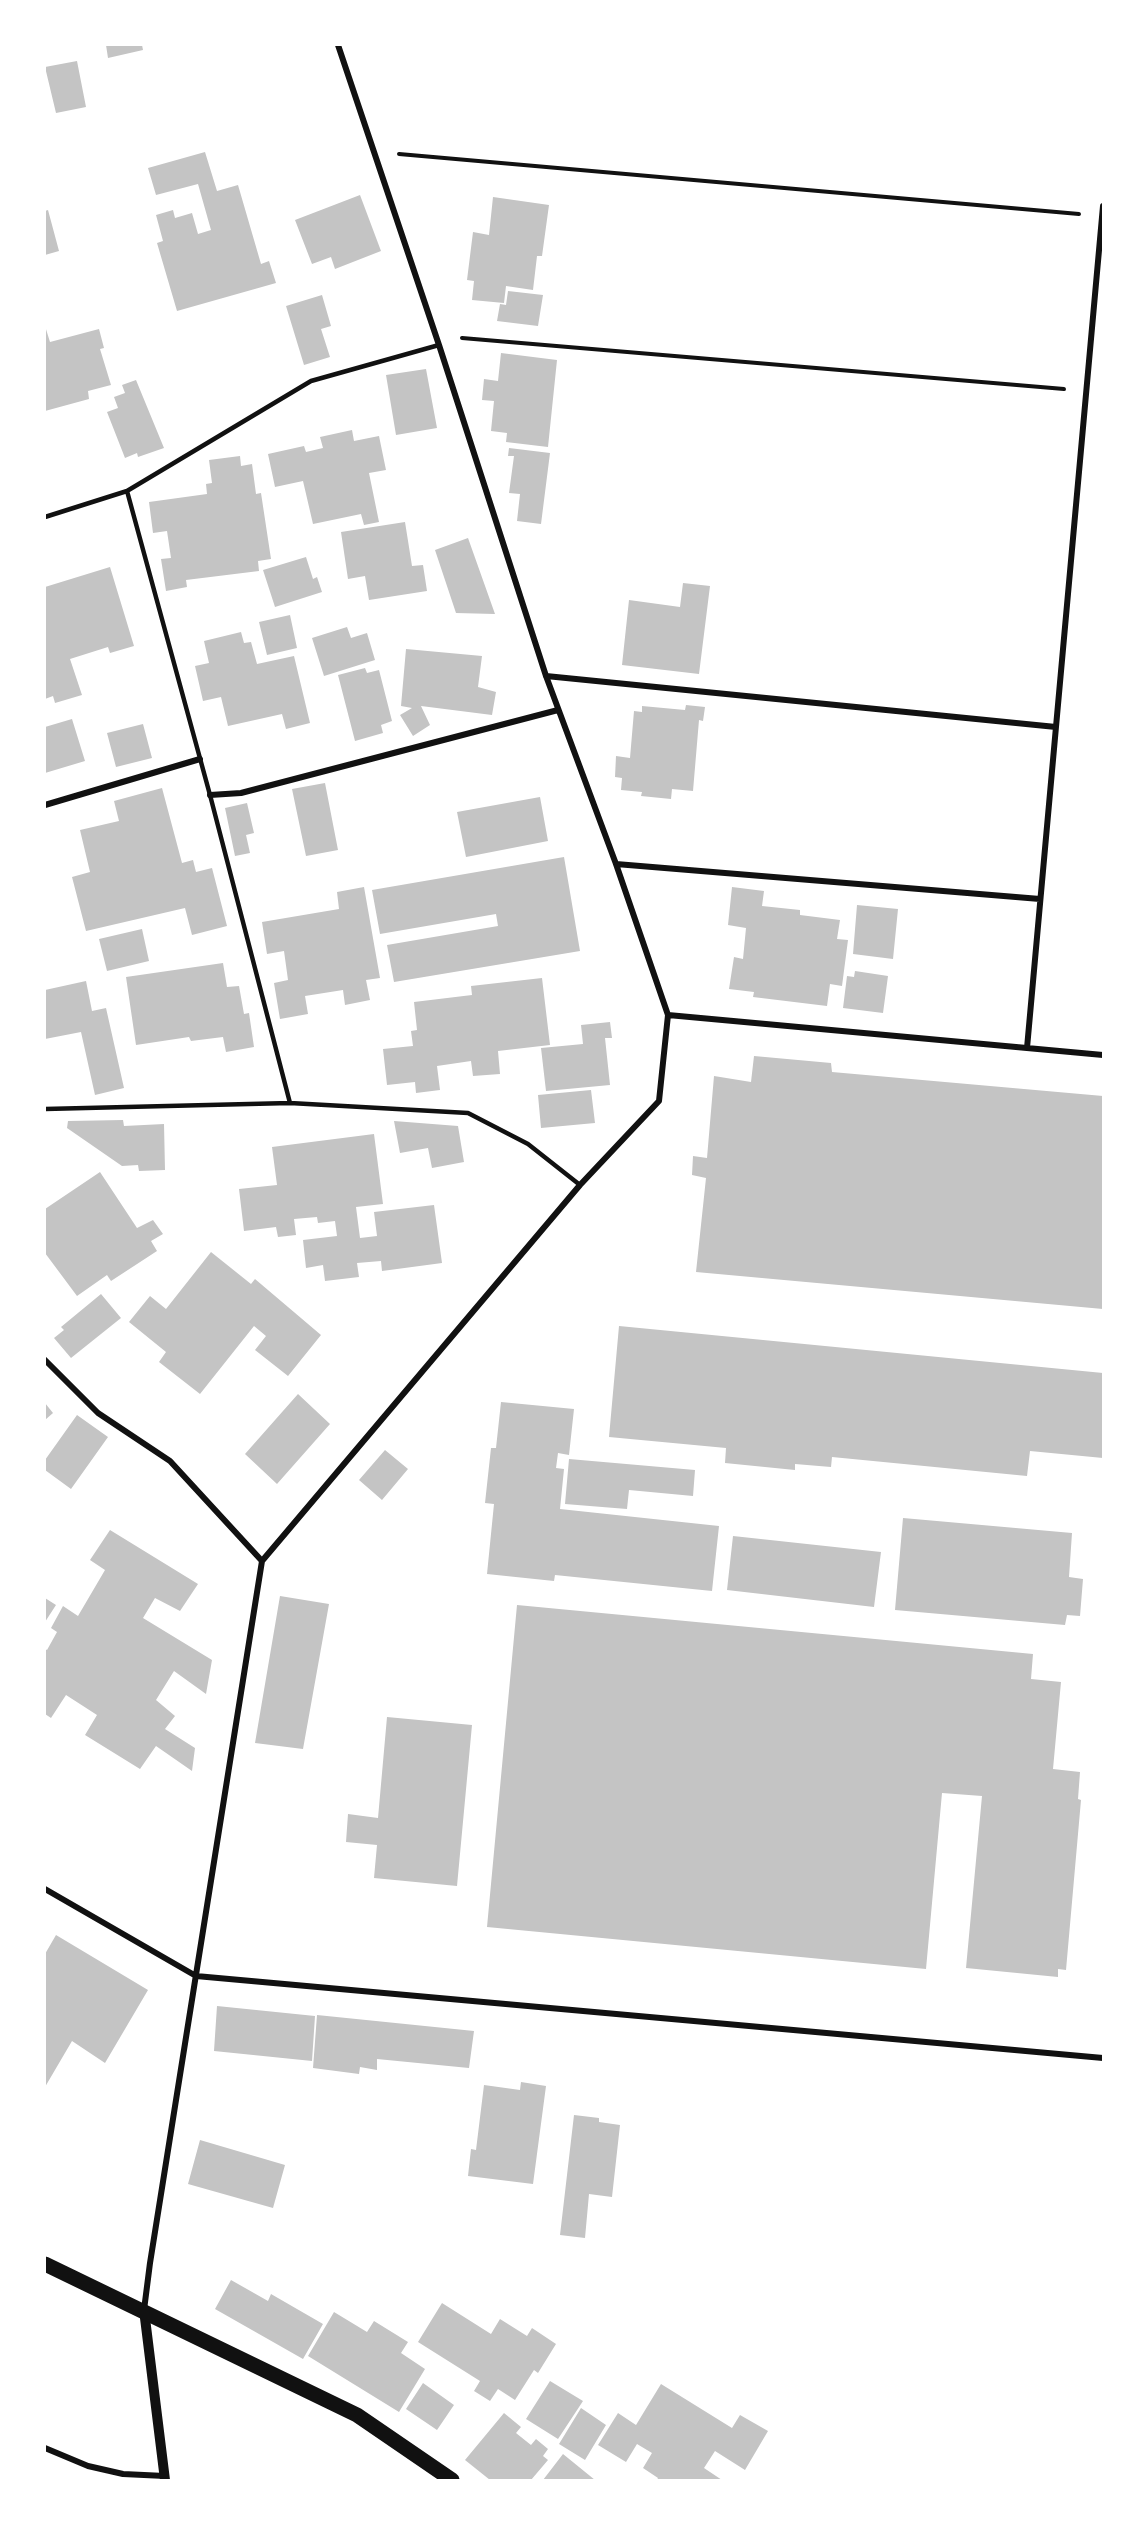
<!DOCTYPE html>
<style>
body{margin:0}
#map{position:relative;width:1148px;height:2525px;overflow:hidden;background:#fff;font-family:"Space Grotesk",sans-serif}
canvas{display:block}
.frame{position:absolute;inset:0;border:46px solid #fff;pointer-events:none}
</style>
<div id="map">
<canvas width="1148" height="2525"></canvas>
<div class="frame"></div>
</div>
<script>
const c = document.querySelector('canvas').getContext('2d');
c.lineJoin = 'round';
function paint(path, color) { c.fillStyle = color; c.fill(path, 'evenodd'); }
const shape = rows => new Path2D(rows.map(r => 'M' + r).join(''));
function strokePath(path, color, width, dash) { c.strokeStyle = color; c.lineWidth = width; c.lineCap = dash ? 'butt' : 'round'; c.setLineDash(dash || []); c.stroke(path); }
paint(shape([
 [106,45,142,45,143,50,108,58],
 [77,61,86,107,56,113,45,67],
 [205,152,217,191,238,185,261,264,269,261,276,283,177,311,157,243,163,241,156,215,173,210,175,218,192,213,198,234,211,230,198,184,156,195,148,168],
 [360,195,381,251,335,269,331,257,312,264,295,220],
 [493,197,549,205,542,256,537,256,533,290,506,286,504,303,472,300,474,281,467,280,473,232,489,235],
 [48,210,59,251,45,255,45,211],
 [508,291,543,295,538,326,497,321,500,304,506,305],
 [322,295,331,326,321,329,330,357,304,365,286,306],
 [45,326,50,342,99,329,104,348,100,349,111,385,88,391,89,399,45,411],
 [501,353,557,360,548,447,506,442,507,433,491,431,494,401,482,400,484,379,498,381],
 [426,369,437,428,396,435,386,375],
 [136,380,164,448,138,457,137,453,125,458,107,412,118,408,114,397,125,393,122,385],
 [352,430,354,441,379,436,386,470,369,473,379,522,364,525,361,514,313,524,303,481,275,487,268,454,304,446,306,452,323,448,320,437],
 [509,448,550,453,541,524,517,521,520,494,509,493,514,456,508,456],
 [240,456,241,466,252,464,256,494,261,493,271,559,258,561,259,571,186,580,187,587,166,591,161,559,171,558,167,531,153,533,149,502,207,494,206,484,212,483,209,460],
 [405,522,412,566,423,565,427,591,369,600,365,576,348,579,341,532],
 [468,538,495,614,456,613,435,550],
 [306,557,313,579,317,577,322,592,275,607,263,570],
 [110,567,134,646,110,653,108,647,70,659,82,695,55,703,53,696,45,699,45,587],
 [683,583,710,586,699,674,622,665,629,600,680,607],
 [290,615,297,648,267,655,259,622],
 [347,627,351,638,367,633,375,660,324,676,312,638],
 [241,632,244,643,251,642,257,664,294,656,310,723,286,729,282,714,228,726,221,697,203,701,195,666,209,663,204,641],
 [406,649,482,656,478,687,496,692,492,715,421,706,430,725,413,736,400,715,412,708,401,706],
 [365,668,367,673,379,670,392,721,381,725,383,733,355,741,338,675],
 [686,705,705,707,703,721,699,720,693,791,672,789,671,799,641,796,642,792,621,790,622,778,615,777,616,756,630,758,634,711,642,712,642,706,685,710],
 [72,719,85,761,45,773,45,727],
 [143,724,152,758,116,767,107,733],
 [325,783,338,850,306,856,292,789],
 [162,788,182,863,193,860,196,872,212,868,227,926,192,935,185,908,86,931,72,877,90,872,80,830,119,821,114,801],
 [540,797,548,841,466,857,457,812],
 [247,803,254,833,246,835,250,853,235,856,225,808],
 [564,857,580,951,394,982,387,945,498,926,496,914,380,934,372,890],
 [364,887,380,978,366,980,370,1000,345,1005,343,990,305,996,308,1014,280,1019,274,983,288,980,284,951,267,954,262,922,339,909,337,892],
 [732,887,764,891,762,906,800,910,800,915,840,920,837,939,848,940,842,986,830,984,827,1006,753,997,754,992,729,989,734,957,743,959,746,928,728,925],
 [857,905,898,909,893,959,853,954],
 [142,929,149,961,107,971,99,939],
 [223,963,227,987,239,986,244,1014,249,1013,254,1047,226,1052,223,1037,191,1041,189,1037,136,1045,126,977],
 [855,971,888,976,883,1013,843,1008,847,976,854,977],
 [542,978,550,1045,498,1051,500,1074,473,1076,471,1061,437,1066,440,1090,416,1093,415,1082,387,1085,383,1049,413,1046,411,1031,417,1030,414,1002,472,995,471,986],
 [86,981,92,1011,106,1008,124,1088,95,1095,81,1032,45,1039,45,990],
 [610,1022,612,1038,605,1038,610,1085,546,1091,541,1048,583,1044,581,1025],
 [754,1056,831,1063,832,1072,1103,1096,1103,1309,696,1272,706,1178,692,1175,693,1156,707,1158,714,1076,751,1082],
 [591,1090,595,1123,541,1128,538,1095],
 [123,1120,124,1126,164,1124,165,1170,139,1171,138,1165,122,1166,67,1128,68,1121],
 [394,1121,458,1126,464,1162,432,1168,428,1148,400,1153],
 [374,1134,383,1204,356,1207,360,1238,377,1236,374,1212,434,1205,442,1263,382,1271,381,1261,357,1263,359,1277,325,1281,323,1265,306,1268,303,1240,337,1236,335,1221,318,1223,317,1217,294,1219,296,1235,278,1237,276,1227,244,1231,239,1189,277,1185,272,1147],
 [100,1172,137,1228,153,1220,163,1234,151,1241,157,1251,111,1281,107,1275,77,1296,45,1253,45,1209],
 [211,1252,251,1284,255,1279,321,1335,288,1376,255,1350,266,1336,254,1326,200,1394,159,1362,166,1352,129,1322,150,1296,166,1309],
 [101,1294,121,1318,71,1358,54,1338,64,1330,61,1327],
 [619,1326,1103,1373,1103,1458,1030,1451,1027,1476,832,1457,831,1467,795,1464,795,1470,725,1463,726,1448,609,1437],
 [298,1394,330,1424,277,1484,245,1454],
 [501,1402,574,1409,569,1455,558,1453,556,1468,564,1469,560,1509,719,1526,712,1591,555,1575,554,1581,487,1574,494,1504,485,1503,491,1448,496,1448],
 [45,1403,53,1413,45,1420],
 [77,1415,108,1437,71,1489,45,1470,45,1460],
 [385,1450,408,1469,382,1500,359,1480],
 [569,1459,695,1470,693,1496,629,1490,627,1509,565,1504],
 [903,1518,1072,1533,1069,1577,1083,1579,1080,1616,1067,1615,1065,1625,895,1610],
 [110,1530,198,1584,180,1611,155,1598,143,1618,212,1660,206,1694,174,1671,156,1700,175,1716,165,1729,195,1748,192,1771,156,1746,140,1769,85,1735,97,1715,66,1695,51,1718,45,1714,45,1649,47,1650,57,1632,51,1628,63,1606,78,1616,105,1570,90,1560],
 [733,1536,881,1552,874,1607,727,1590],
 [280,1596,329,1604,303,1749,255,1743],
 [45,1598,56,1605,45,1622],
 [517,1605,1033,1654,1031,1679,1061,1682,1053,1769,1080,1772,1078,1799,1081,1800,1066,1970,1058,1969,1058,1977,966,1968,982,1796,942,1793,926,1969,487,1927],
 [387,1717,472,1725,457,1886,374,1878,377,1845,346,1842,348,1814,378,1818],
 [56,1935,148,1990,105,2063,72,2041,45,2087,45,1954],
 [217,2006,315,2016,312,2061,214,2051],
 [317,2015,474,2031,469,2068,377,2059,377,2070,360,2067,359,2074,313,2068],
 [521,2082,546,2086,533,2184,468,2176,471,2149,476,2150,484,2085,520,2090],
 [574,2115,599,2118,599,2122,620,2125,612,2197,589,2194,585,2238,560,2235],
 [200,2140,285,2165,273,2208,188,2184],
 [231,2280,268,2301,271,2294,323,2324,303,2359,215,2309],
 [442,2303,491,2334,500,2319,527,2336,532,2328,556,2344,538,2373,534,2370,515,2400,498,2389,490,2401,474,2391,480,2381,418,2342],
 [334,2312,367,2332,374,2321,408,2342,401,2353,425,2369,399,2412,308,2356],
 [550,2381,583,2401,558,2439,526,2419],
 [423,2383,454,2405,437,2430,406,2409],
 [661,2384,732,2428,740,2415,768,2431,745,2470,715,2451,704,2468,722,2480,657,2480,658,2478,643,2468,652,2453,637,2444,626,2462,598,2445,618,2413,636,2425],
 [581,2408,606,2425,585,2460,559,2444],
 [504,2413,521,2427,516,2433,531,2445,536,2439,548,2449,543,2456,548,2460,531,2480,490,2480,465,2460],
 [563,2454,595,2480,543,2480]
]), '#c4c4c4');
strokePath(shape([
 [399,154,1079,214],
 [462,338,1064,389]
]), '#111', 4);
strokePath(shape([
 [127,491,210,795,290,1103],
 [45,517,127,491,311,381,439,345],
 [45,1109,290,1103,468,1113,528,1144,580,1185]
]), '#111', 4.5);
strokePath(shape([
 [546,676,1056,727],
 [210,795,241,793,558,710],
 [45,805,200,759],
 [616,864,1040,899],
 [668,1015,1103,1055],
 [1027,1048,1103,206],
 [45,1360,98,1413,170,1461,262,1561],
 [45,1889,196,1976,1103,2058],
 [144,2310,150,2263,262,1561,580,1185,659,1101,668,1015,616,864,546,676,439,345,338,45],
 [45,2448,88,2466,123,2474,165,2476]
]), '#111', 6);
strokePath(shape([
 [144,2310,165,2480]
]), '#111', 10);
strokePath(shape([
 [45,2264,357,2415,452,2480]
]), '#111', 15);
</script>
